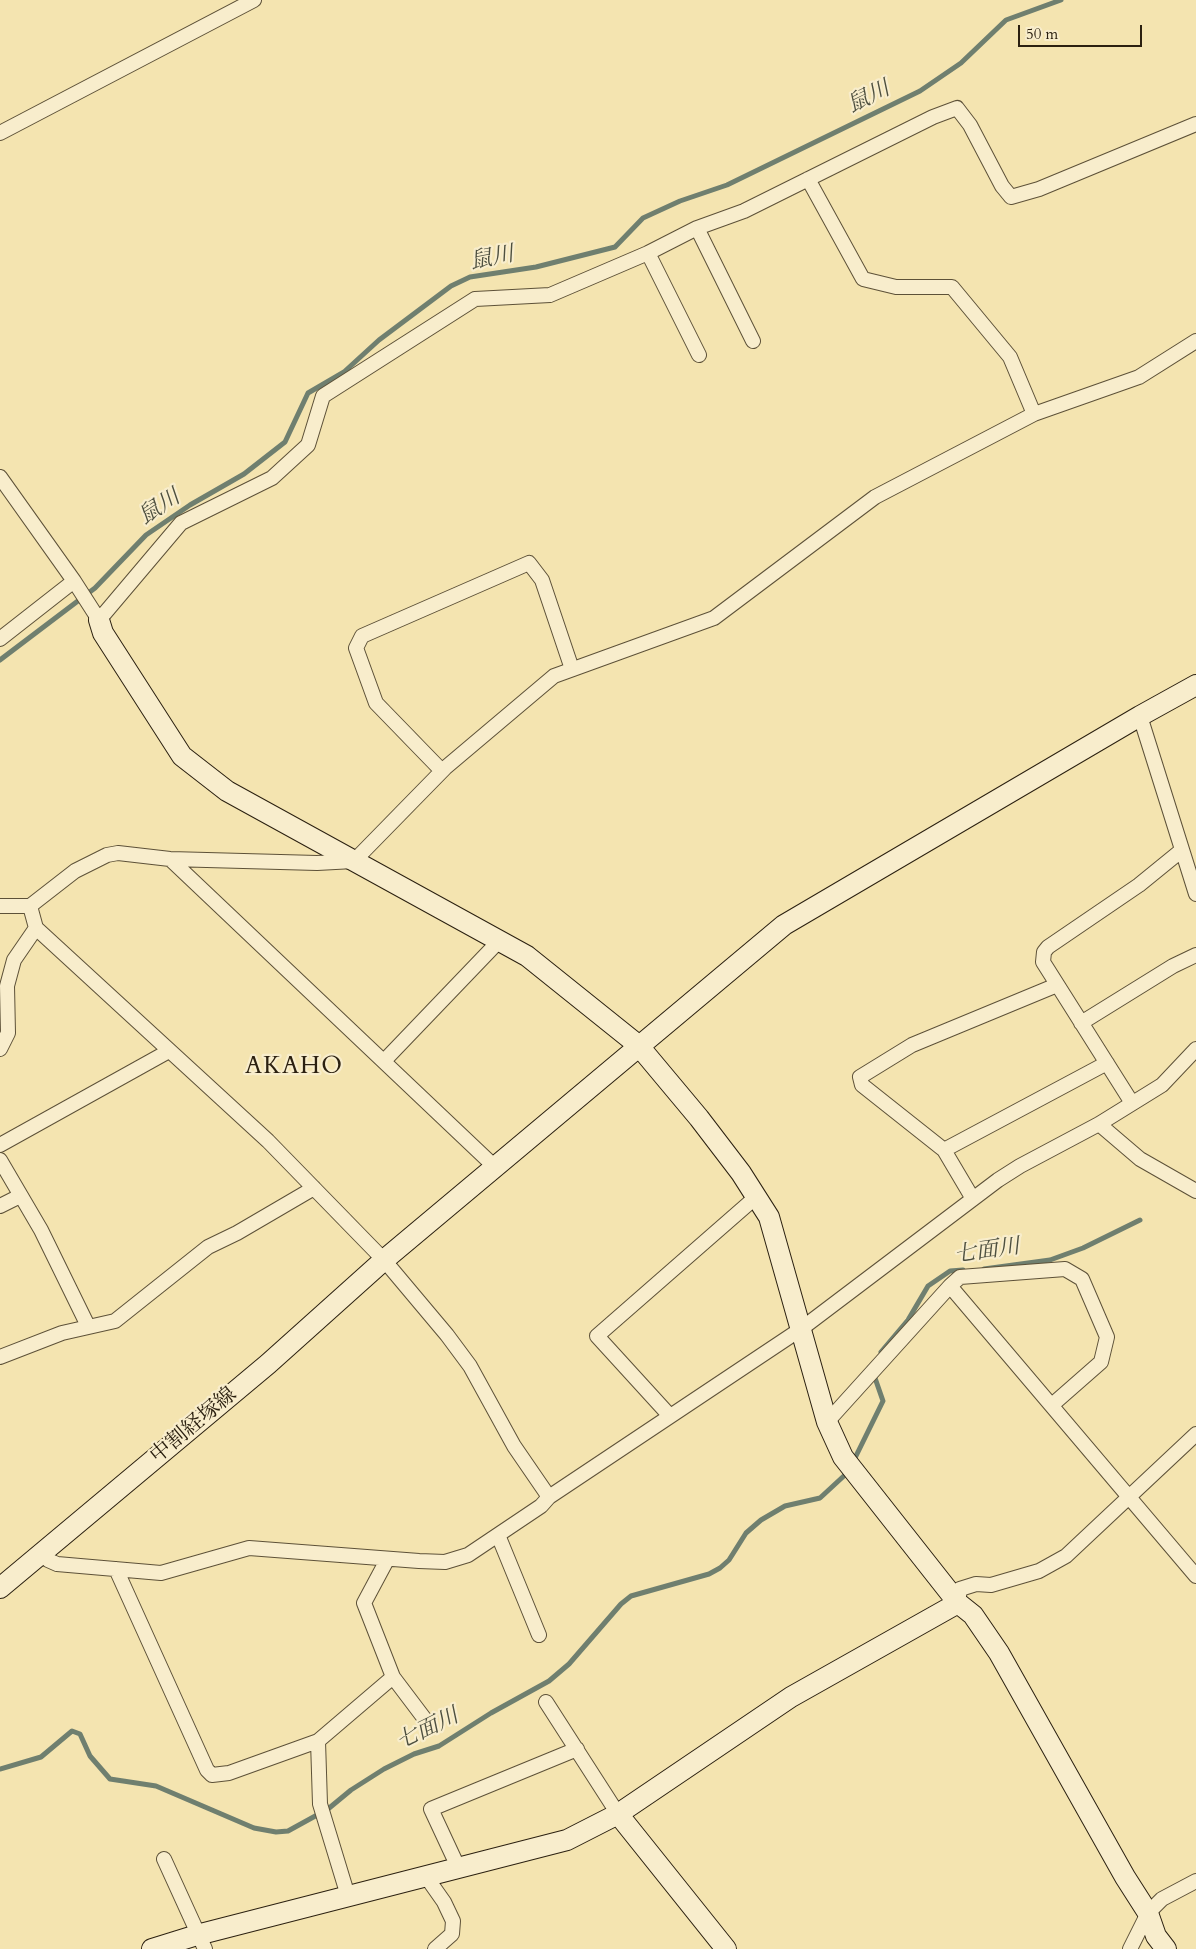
<!DOCTYPE html>
<meta charset="utf-8">
<style>
body{margin:0}
#map{position:relative;width:1196px;height:1949px;overflow:hidden;background:#f4e4b0;font-family:Cardo,serif}
canvas{display:block}
.scale{position:absolute;left:1018px;top:25px;width:124px;height:22px;box-sizing:border-box;border:2px solid #2b2010;border-top:0;padding-left:6px;font-size:15px;line-height:18px;white-space:nowrap;color:#2b2010;-webkit-text-stroke:4px #f8edcc;paint-order:stroke}
</style>
<div id="map">
<canvas width="1196" height="1949"></canvas>
<div class="scale">50 m</div>
</div>
<script>
const c = document.querySelector('canvas').getContext('2d');
c.lineJoin = 'round';
const shape = rows => new Path2D(rows.map(r => 'M' + r).join(''));
function strokePath(path, color, width, dash) { c.strokeStyle = color; c.lineWidth = width; c.lineCap = dash ? 'butt' : 'round'; c.setLineDash(dash || []); c.stroke(path); }
function drawText(font, color, halo, rows, align = 'center') {
  c.font = font + ' Cardo,"Noto Serif JP",serif'; c.lineWidth = 4.5; c.setLineDash([]); c.textBaseline = 'middle'; c.strokeStyle = halo; c.fillStyle = color; for (const [text, x, y, turn = 0] of rows) {
    c.save(); c.translate(x, y); c.rotate((+turn || 0) * Math.PI / 180); c.textAlign = isNaN(turn) ? turn : align; if (halo) c.strokeText(text, 0, 0); c.fillText(text, 0, 0); c.restore();
  }
}
strokePath(shape([
 [0,660,95,588,146,535,190,505,244,474,285,442,308,393,344,372,379,340,451,286,470,277,536,267,615,247,643,218,680,201,727,185,920,91,961,63,1006,20,1061,0],
 [984,1269,1050,1260,1083,1248,1140,1220],
 [881,1352,908,1320,928,1286,950,1271,963,1270],
 [854,1460,883,1401,875,1378],
 [0,1769,41,1757,72,1731,80,1734,90,1756,110,1779,156,1786,254,1828,276,1832,288,1831,328,1809,351,1790,384,1769,414,1754,439,1746,491,1713,549,1681,569,1664,621,1604,631,1596,709,1574,720,1568,729,1560,746,1533,761,1520,785,1506,820,1498,846,1474]
]), '#6f7f6f', 5);
const street = shape([
 [0,133,254,0],
 [808,179,863,279,896,287,952,287,1010,357,1034,414],
 [697,228,744,211,933,117,957,108,970,125,1002,186,1011,197,1039,189,1196,124],
 [648,253,699,355],
 [0,477,74,581,99,620,181,523,272,478,308,445,323,396,475,299,550,295,648,253,697,228,753,341],
 [0,639,74,581],
 [1140,716,1196,894],
 [442,771,376,703,356,648,362,636,529,563,542,580,572,669],
 [170,859,496,1168],
 [0,906,30,906],
 [1057,985,912,1045,860,1077,862,1085,944,1150,1107,1063],
 [1081,1023,1173,966,1196,955],
 [0,1049,8,1033,7,986,14,960,36,928],
 [384,1061,500,940],
 [1132,1103,1043,962,1044,952,1048,947,1139,885,1182,850],
 [1099,1124,1140,1159,1196,1191],
 [0,1145,169,1051],
 [944,1150,973,1199],
 [0,1160,41,1230,88,1326],
 [0,1206,20,1196],
 [950,1286,960,1277,1065,1269,1082,1279,1107,1337,1101,1362,1052,1405],
 [0,1357,62,1333,115,1321,208,1247,237,1233,314,1188],
 [670,1416,597,1336,756,1197],
 [827,1422,950,1286,1196,1576],
 [549,1497,514,1446,470,1366,447,1335,384,1260,268,1141,36,928,30,906,75,871,107,855,118,853,170,859,317,863,354,861,445,768,554,676,714,618,875,497,1034,414,1139,377,1196,341],
 [498,1535,539,1635],
 [42,1553,48,1560,57,1564,161,1573,249,1548,419,1561,445,1562,468,1555,541,1506,549,1497,801,1329,998,1180,1020,1166,1099,1124,1162,1085,1196,1049],
 [116,1569,207,1770,212,1775,229,1773,318,1741],
 [958,1603,960,1589,976,1584,991,1585,1039,1571,1066,1556,1196,1434],
 [393,1677,427,1722],
 [546,1702,618,1814],
 [164,1859,205,1949],
 [458,1867,431,1809,577,1749],
 [425,1875,444,1902,453,1921,452,1934,435,1949],
 [348,1896,320,1804,318,1741,393,1677,364,1603,387,1560],
 [1130,1949,1148,1913,1162,1899,1196,1881]
]);
const secondary = shape([
 [99,620,103,633,182,756,227,791,527,956,638,1045,699,1118,741,1173,769,1217,827,1422,843,1457,958,1603,973,1615,999,1653,1125,1877,1148,1913,1156,1936,1166,1949],
 [0,1588,268,1364,384,1260,784,925,1140,716,1196,685],
 [618,1814,726,1949],
 [152,1949,197,1935,567,1840,618,1814,791,1697,958,1603]
]);
strokePath(street, '#5d5138', 16);
strokePath(secondary, '#2b2010', 22);
strokePath(street, '#f8edcc', 14);
strokePath(secondary, '#f8edcc', 20);
drawText('21px', '#2b2010', '#f8edcc', [
 ["中割経塚線",194,1426,-40]
]);
drawText('italic 22px', '#4d4f3f', '#f8edcc', [
 ["鼠川",869,98,-26],
 ["鼠川",492,259,-11],
 ["鼠川",160,508,-33],
 ["七面川",987,1252,-8],
 ["七面川",428,1730,-26]
]);
c.letterSpacing = '1px';
drawText('24px', '#2b2010', '#f8edcc', [
 ["AKAHO",294,1067]
]);
c.letterSpacing = '0px';
</script>
